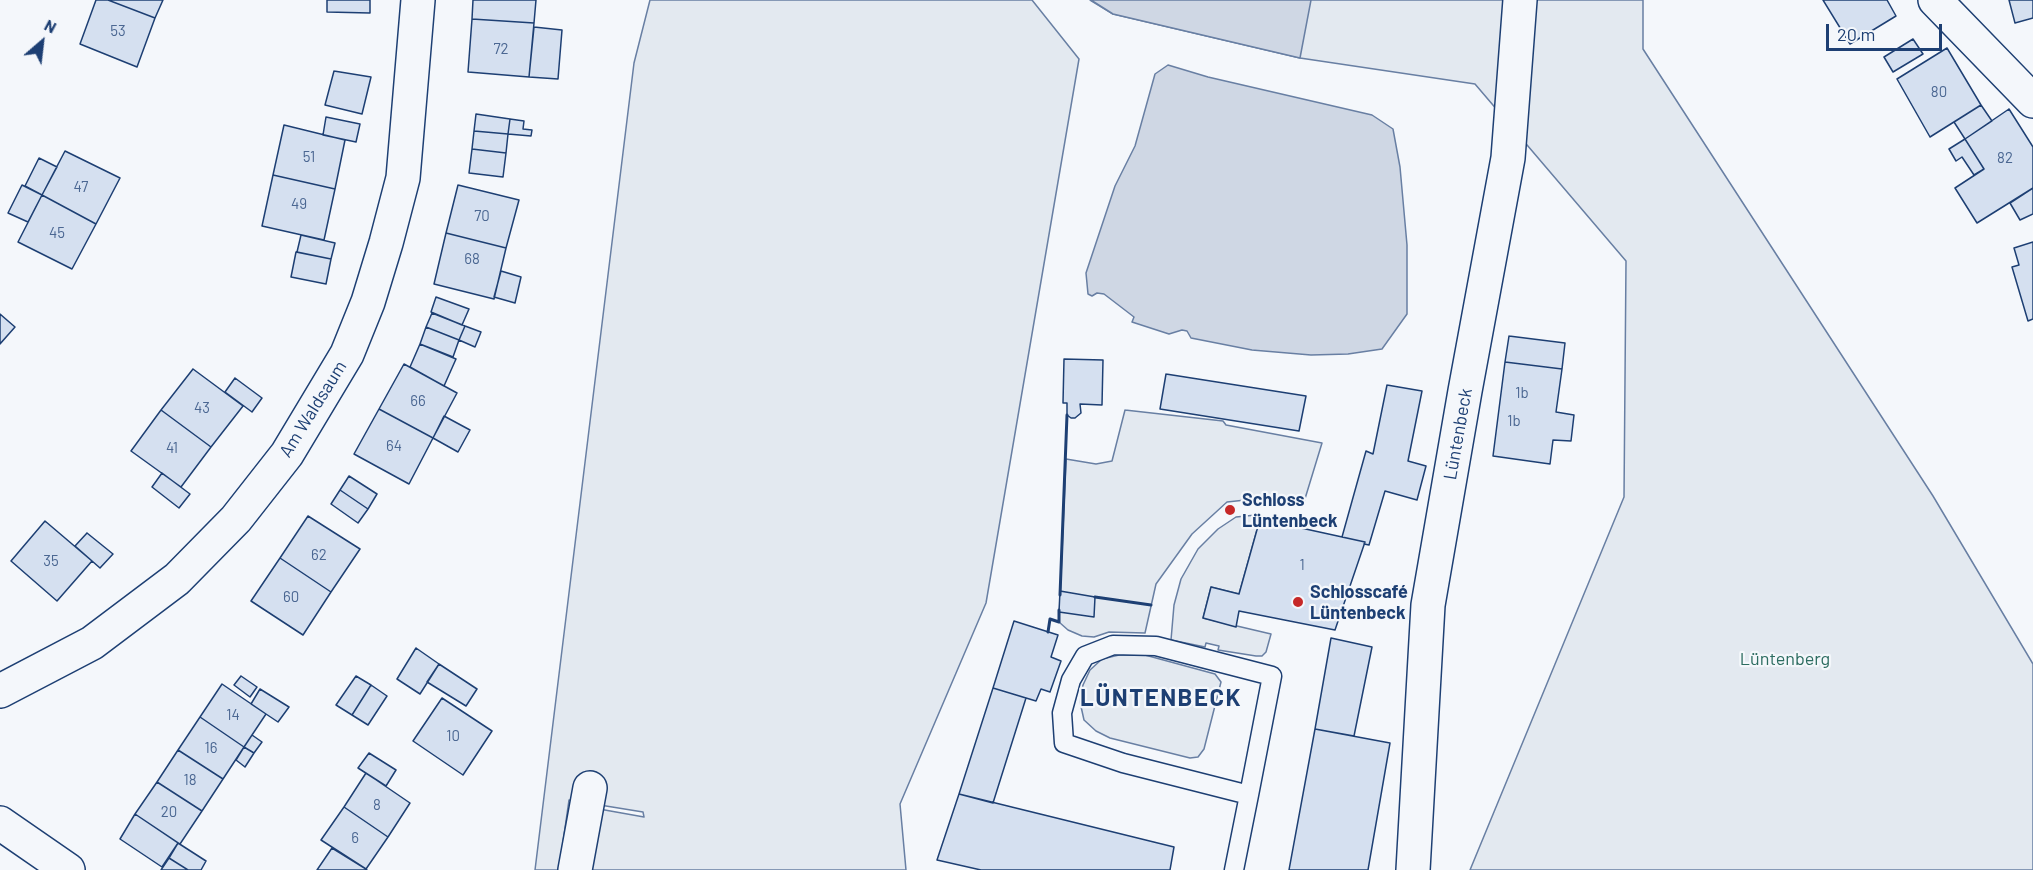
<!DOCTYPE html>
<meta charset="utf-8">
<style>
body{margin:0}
#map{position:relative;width:2033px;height:870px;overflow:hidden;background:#f4f7fb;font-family:Barlow,sans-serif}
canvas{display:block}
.north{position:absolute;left:12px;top:12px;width:60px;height:60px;-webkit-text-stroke:4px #f4f7fb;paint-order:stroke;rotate:28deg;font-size:16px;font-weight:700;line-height:24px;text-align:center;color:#1d3f73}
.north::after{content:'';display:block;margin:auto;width:21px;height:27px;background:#1d3f73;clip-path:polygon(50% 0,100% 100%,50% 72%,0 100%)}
.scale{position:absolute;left:1826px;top:24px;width:116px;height:27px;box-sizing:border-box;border:3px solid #1d3f73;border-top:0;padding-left:8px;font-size:18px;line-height:21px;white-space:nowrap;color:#1d3f73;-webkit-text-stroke:4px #f4f7fb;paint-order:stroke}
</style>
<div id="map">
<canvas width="2033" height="870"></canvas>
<div class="north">N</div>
<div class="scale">20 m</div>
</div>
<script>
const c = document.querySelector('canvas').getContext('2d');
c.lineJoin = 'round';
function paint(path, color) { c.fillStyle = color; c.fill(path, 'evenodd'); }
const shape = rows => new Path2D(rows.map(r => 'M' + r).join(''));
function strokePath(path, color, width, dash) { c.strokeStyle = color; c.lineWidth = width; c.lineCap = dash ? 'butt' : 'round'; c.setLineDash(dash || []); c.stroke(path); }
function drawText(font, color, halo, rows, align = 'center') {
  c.font = font + ' Barlow,sans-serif'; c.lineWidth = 4.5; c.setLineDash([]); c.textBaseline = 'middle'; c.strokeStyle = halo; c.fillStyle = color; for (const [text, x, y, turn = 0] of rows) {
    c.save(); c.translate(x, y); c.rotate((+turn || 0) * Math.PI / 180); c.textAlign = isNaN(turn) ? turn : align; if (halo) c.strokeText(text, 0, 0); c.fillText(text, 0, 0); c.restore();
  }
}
const green = shape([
 [650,0,1032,0,1079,59,986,603,900,804,906,870,581,870,588,807,644,817,643,812,569,800,559,870,535,870,634,63,650,0],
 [1090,0,1643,0,1643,49,1933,496,2033,664,2033,870,1470,870,1624,497,1626,261,1475,84,1300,58,1113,14,1090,0],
 [1125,410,1223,421,1226,425,1322,443,1304,502,1281,503,1264,498,1227,502,1192,534,1156,584,1145,633,1109,632,1094,637,1082,636,1068,630,1059,622,1066,459,1096,464,1112,461,1125,410],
 [1256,515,1260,519,1239,594,1211,587,1203,618,1271,634,1266,652,1262,656,1256,656,1218,650,1219,646,1206,643,1205,647,1171,640,1174,605,1181,579,1198,549,1218,529,1236,517,1256,515],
 [1119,655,1145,655,1215,674,1221,682,1204,749,1198,757,1190,758,1110,738,1096,731,1084,720,1080,702,1083,685,1090,670,1102,659,1119,655]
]);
paint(green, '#e3e9f0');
strokePath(green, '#687fa3', 1.5);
const water = shape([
 [1091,0,1311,0,1300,58,1113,14,1091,0],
 [1168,65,1208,77,1372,115,1393,129,1400,167,1407,245,1407,314,1382,349,1348,354,1311,355,1252,350,1191,338,1187,331,1182,330,1169,334,1132,322,1134,317,1104,294,1097,293,1092,296,1088,294,1086,273,1115,186,1135,146,1155,74,1168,65]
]);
paint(water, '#cfd7e4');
strokePath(water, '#687fa3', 1.5);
const building = shape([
 [96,0,108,0,155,18,137,67,80,44,96,0],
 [108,0,163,0,155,18,108,0],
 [327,0,370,0,370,13,327,12,327,0],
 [473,0,536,0,534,23,472,19,473,0],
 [1823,0,1887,0,1896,16,1850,44,1823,0],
 [2009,0,2033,0,2033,18,2015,23,2009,0],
 [472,19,534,23,529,77,468,72,472,19],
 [534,27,562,30,558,79,529,77,534,27],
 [1913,39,1923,54,1893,72,1884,57,1913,39],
 [1947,48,1981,105,1930,137,1897,79,1947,48],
 [334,71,371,77,362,114,325,105,334,71],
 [1981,105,1992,121,1965,139,1954,122,1981,105],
 [2009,109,2033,147,2033,188,1977,223,1955,188,1984,169,1965,139,2009,109],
 [476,114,510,119,508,134,474,131,476,114],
 [326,117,360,124,356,142,323,135,326,117],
 [510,119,524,121,523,129,532,130,531,136,508,134,510,119],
 [284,125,345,140,335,189,273,175,284,125],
 [474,131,508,134,506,153,472,149,474,131],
 [1965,139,1984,169,1974,175,1962,157,1956,161,1949,149,1965,139],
 [472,149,506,153,503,177,469,173,472,149],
 [65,151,120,178,96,224,42,195,65,151],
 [39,158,57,167,42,195,25,186,39,158],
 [273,175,335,189,324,240,262,226,273,175],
 [22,185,42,195,28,222,8,213,22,185],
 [458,185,519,200,506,248,446,233,458,185],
 [2033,188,2033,214,2020,220,2010,203,2033,188],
 [42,195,96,224,72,269,18,242,42,195],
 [446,233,506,248,494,299,434,284,446,233],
 [301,235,335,243,331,259,297,252,301,235],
 [2033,242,2033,319,2028,321,2012,267,2019,265,2014,248,2033,242],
 [296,252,331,259,326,284,291,277,296,252],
 [501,271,521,277,515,303,494,297,501,271],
 [436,297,469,309,462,325,431,312,436,297],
 [432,313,465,326,459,340,426,327,432,313],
 [0,314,15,327,0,344,0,314],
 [465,326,481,332,475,347,459,340,465,326],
 [426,327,459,340,453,357,420,344,426,327],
 [1509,336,1565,343,1562,369,1505,362,1509,336],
 [420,344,456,359,444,386,410,367,420,344],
 [1064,359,1103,360,1102,405,1080,404,1081,413,1075,418,1071,418,1067,415,1067,403,1063,403,1064,359],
 [1505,362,1562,369,1556,412,1574,415,1571,441,1553,440,1550,464,1493,456,1505,362],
 [404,364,457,393,433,438,379,409,404,364],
 [193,369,243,406,211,447,161,410,193,369],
 [1166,374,1306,396,1299,431,1160,409,1166,374],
 [235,378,262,398,252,412,225,392,235,378],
 [1387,385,1422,391,1408,461,1426,466,1417,500,1385,491,1369,545,1364,544,1365,542,1342,537,1366,451,1373,454,1387,385],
 [379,409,433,438,409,484,354,454,379,409],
 [161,410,211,447,181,487,131,451,161,410],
 [444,416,470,430,458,452,433,438,444,416],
 [162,473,190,494,179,508,152,487,162,473],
 [349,476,377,494,368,509,340,490,349,476],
 [340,490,368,509,358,523,331,504,340,490],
 [308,516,360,549,331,592,280,558,308,516],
 [1260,519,1365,542,1335,630,1239,611,1236,627,1203,618,1211,587,1239,594,1260,519],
 [45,521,92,561,57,601,11,561,45,521],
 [87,533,113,554,100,568,75,546,87,533],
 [280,558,331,592,303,635,251,601,280,558],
 [1060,591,1095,597,1094,617,1059,612,1060,591],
 [1014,621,1058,635,1051,657,1061,661,1050,692,1041,689,1036,701,993,688,1014,621],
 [1331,638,1372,647,1354,736,1315,729,1331,638],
 [416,648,439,664,420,694,397,679,416,648],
 [439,664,477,689,466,706,427,682,439,664],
 [241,676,257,687,250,697,234,685,241,676],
 [356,676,371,685,352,715,336,705,356,676],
 [222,684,266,714,244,747,200,717,222,684],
 [371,685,387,696,368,725,352,715,371,685],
 [993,688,1026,698,993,803,959,794,993,688],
 [260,689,289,707,278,722,251,704,260,689],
 [442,698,492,731,463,775,413,741,442,698],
 [200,717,244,747,223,779,178,750,200,717],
 [1315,729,1390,743,1368,870,1289,870,1315,729],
 [252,735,262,742,254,753,244,747,252,735],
 [244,747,254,753,245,767,236,760,244,747],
 [178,750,223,779,202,811,157,782,178,750],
 [369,753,396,770,386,786,358,768,369,753],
 [366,773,410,803,388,837,344,807,366,773],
 [157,782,202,811,180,844,135,814,157,782],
 [959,794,1174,847,1170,870,981,870,937,860,959,794],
 [344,807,388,837,366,869,321,840,344,807],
 [135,814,178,843,162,867,120,839,135,814],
 [178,843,206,861,201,870,188,870,169,858,178,843],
 [332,848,366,869,367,870,317,870,332,848],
 [169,858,188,870,161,870,169,858]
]);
paint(building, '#d5e0f0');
strokePath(building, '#1d3f73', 1.5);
const service = shape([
 [1234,870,1249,795,1272,676,1156,646,1113,645,1085,656,1071,680,1062,713,1064,743,1123,763,1249,795]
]);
const minor = shape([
 [1935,0,2033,101],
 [0,691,92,643,177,579,236,519,287,454,347,354,368,302,386,243,403,178,418,0],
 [0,823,68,870],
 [575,870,590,788],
 [1413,870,1428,605,1465,391,1508,158,1520,0]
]);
strokePath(service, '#1d3f73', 21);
strokePath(minor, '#1d3f73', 36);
strokePath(service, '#f4f7fb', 18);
strokePath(minor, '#f4f7fb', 33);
strokePath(shape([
 [1060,595,1067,415],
 [1095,597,1151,605],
 [1048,632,1050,619,1059,622,1059,610]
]), '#1d3f73', 3);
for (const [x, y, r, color] of [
 [1230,510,6,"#c62828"],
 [1298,602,6,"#c62828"]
]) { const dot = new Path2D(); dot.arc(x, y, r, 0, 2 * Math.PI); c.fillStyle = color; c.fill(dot); strokePath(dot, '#f4f7fb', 2); }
drawText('15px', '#4b6792', null, [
 ["53",118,31],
 ["72",501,49],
 ["80",1939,92],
 ["51",309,157],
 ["82",2005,158],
 ["47",81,187],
 ["49",299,204],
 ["70",482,216],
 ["45",57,233],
 ["68",472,259],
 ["1b",1522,393],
 ["66",418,401],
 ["43",202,408],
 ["1b",1514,421],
 ["64",394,446],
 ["41",172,448],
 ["62",319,555],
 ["35",51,561],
 ["1",1302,565],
 ["60",291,597],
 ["14",233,715],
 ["10",453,736],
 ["16",211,748],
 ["18",190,780],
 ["8",377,805],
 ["20",169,812],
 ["6",355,838]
]);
drawText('18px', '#1d3f73', '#f4f7fb', [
 ["Am Waldsaum",313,409,-58],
 ["Lüntenbeck",1458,434,-80]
]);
drawText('bold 18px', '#1d3f73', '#f4f7fb', [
 ["Schloss",1242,500],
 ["Lüntenbeck",1242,521],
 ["Schlosscafé",1310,592],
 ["Lüntenbeck",1310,613]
], 'left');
drawText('18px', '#2c6c60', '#f4f7fb', [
 ["Lüntenberg",1785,659]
]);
c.letterSpacing = '1.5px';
drawText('bold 24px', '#1d3f73', '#f4f7fb', [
 ["LÜNTENBECK",1161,698]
]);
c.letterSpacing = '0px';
</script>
